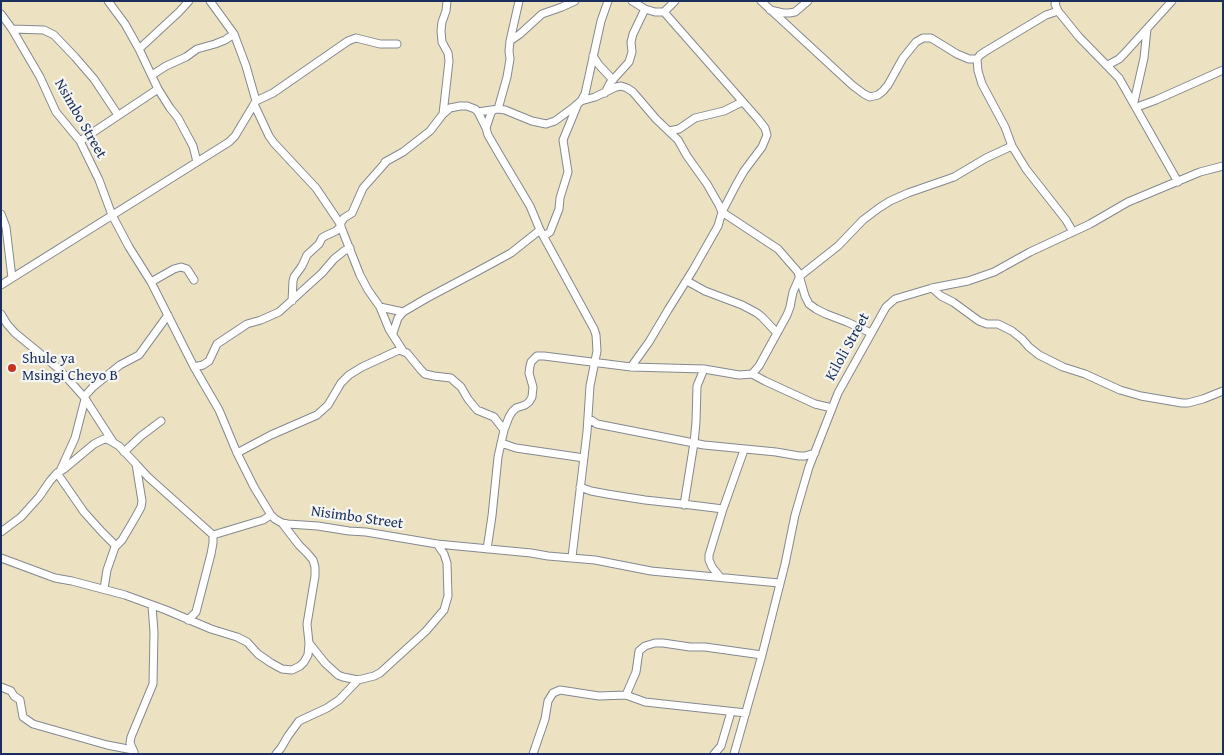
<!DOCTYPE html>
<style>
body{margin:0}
#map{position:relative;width:1224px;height:755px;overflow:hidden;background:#ece2c2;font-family:"Gentium Book Plus",serif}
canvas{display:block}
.frame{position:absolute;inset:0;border:2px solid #1b2f5e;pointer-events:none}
</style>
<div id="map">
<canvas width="1224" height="755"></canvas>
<div class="frame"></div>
</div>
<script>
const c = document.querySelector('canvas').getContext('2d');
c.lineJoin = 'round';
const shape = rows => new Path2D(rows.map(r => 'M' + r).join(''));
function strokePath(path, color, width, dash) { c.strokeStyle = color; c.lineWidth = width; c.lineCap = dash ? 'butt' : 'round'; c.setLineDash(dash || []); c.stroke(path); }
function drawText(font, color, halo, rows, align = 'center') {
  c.font = font + ' "Gentium Book Plus",serif'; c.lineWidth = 4.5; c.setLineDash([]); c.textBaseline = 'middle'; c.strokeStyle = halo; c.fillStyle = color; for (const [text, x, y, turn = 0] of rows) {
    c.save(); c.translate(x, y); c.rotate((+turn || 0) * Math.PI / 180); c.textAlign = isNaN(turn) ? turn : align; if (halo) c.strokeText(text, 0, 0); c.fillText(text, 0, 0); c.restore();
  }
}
const minor = shape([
 [108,1,125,24,139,49,158,89,170,108,178,118,186,133,193,146,197,162],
 [632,1,645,9,655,12,664,12,675,1],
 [761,1,852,85,864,94,870,97,878,95,883,91,888,85,903,58,916,42,923,38,931,38,957,54,969,59,977,59],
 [1056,1,1055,4,1058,11,1079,37,1119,78,1178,182],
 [770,10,783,13,789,13,795,12,808,1],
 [1058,11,1046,15,986,51,980,55,977,59,978,71,982,84,1005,127,1012,146,1026,169,1066,220,1073,232],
 [1,14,12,29,40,77,56,112,80,141,99,180,112,215,129,247,151,282,194,367,219,410,237,453,254,487,271,515,275,519,282,523,288,524,318,526,349,531,366,532,437,544,531,553,548,556,595,560,651,571,779,583],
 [12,29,44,30,54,35,75,57,94,79,118,115],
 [510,41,520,34,542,14,562,7,575,1],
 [139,49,179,12,189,1],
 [593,56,599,65,613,80],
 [1108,65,1119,59,1124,54,1172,1],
 [152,75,166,66,186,57,197,49,215,44,225,40,234,34],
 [605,93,610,83,629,62,632,52,631,42,633,34,645,9],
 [256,101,273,93,348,41,356,38,380,44,397,44],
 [581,101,595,97,616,87,621,86,627,88,633,92,656,119,678,140,687,156,707,184,719,205,722,212,778,249,798,272,805,296,809,304,816,309,826,314,847,322,871,333],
 [1134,102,1144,58,1147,29],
 [254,104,269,136,274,143,316,188,339,222,360,275,368,290,380,307,389,329,403,351],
 [1137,107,1156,100,1223,70],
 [498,109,507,77,510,59,509,51,510,41,519,1],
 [478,112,498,109,505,110,532,121,546,124,555,121,574,107,581,101,585,94,601,21,608,1],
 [443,114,449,61,448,53,442,42,441,31,442,22,446,11,447,1],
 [486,128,491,113,493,110],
 [669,131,679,129,695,118,724,111,742,102],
 [80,141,158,89],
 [385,162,403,152,430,131,443,114,450,108,460,106,467,106,475,109,478,112,486,128,488,135,499,154,530,206,540,230,594,329,596,335,597,351,590,386,587,432,572,557],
 [1,214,6,227,12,278],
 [340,224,344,218,352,213,363,188,386,162],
 [544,236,550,232,559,209,560,198,568,172,563,140,577,106],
 [687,281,705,291,742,305,757,313,762,317,777,333],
 [151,282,174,269,181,267,187,269,194,280],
 [1,285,229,142,235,136,256,101,246,66,234,34,210,1],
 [932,288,941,296,953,302,979,321,987,324,998,324,1012,331,1022,339,1029,347,1039,355,1063,367,1085,374,1120,390,1141,396,1182,403,1188,403,1203,399,1223,391],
 [292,301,293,281,294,277,302,266,307,255,319,244,322,238,325,236,336,231,341,226],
 [380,307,403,312],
 [1,314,7,324,15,333,59,369,84,397,113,442],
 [393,333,398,318,403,312,427,298,478,271,511,253,540,230],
 [194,367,203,365,209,361,217,344,247,324,261,320,279,312,322,273,334,259,344,251,350,248],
 [631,367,649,342,668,310,693,270,718,226,722,212,736,185,744,171,762,147,767,135,765,128,758,119,664,12],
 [752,374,765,381,815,404,832,408],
 [84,397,93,387,120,365,139,355,168,315],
 [588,418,597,424,704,445,776,452,799,456,805,456,815,453],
 [501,443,516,448,584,458],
 [124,452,141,436,161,421],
 [237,453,271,435,317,415,328,405,341,383,349,375,362,367,399,350,407,353,421,370,425,374,434,376,451,378,453,380,461,387,468,399,477,410,494,417,504,430],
 [136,464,148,477,213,535,213,543,211,554,196,612,188,620],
 [60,471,75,438,85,399],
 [57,473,84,512,102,532,114,544,115,547,107,570,104,589],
 [580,487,591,491,607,494,645,500,691,505,723,509],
 [684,505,694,443,696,422,697,386,704,369],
 [1,532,21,517,39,497,50,481,57,473,64,469,94,444,104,439,109,440,119,446,136,464,142,501,141,507,135,518,122,540,115,547],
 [213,535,263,520,271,515],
 [487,549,492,516,498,457,504,430,509,417,512,412,516,408,525,405,529,402,532,397,533,387,529,373,530,366,531,362,537,356,544,356,631,367,704,369,739,375,752,374,759,366,787,315,790,307,793,292,800,276,838,246,863,220,879,208,890,201,908,193,954,177,986,158,1012,146],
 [1,558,55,578,72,581,125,595,166,610,211,629,237,637,247,642,258,654,271,663,282,669,292,670,300,666,304,662,308,655,309,643,307,624,315,576,315,567,313,560,307,553,299,545,282,523],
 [720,577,712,567,709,560,709,555,723,509,744,450],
 [309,643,325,663,338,675,343,677,358,680,374,676,380,673,426,631,444,610,448,596,447,563,444,554,437,544],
 [1,687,11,691,14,696,20,700,23,717,33,724,107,745,133,750],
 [626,695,636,672,639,651,645,646,655,643,663,643,690,647,705,647,762,655],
 [134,752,130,743,131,737,153,684,154,632,152,606],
 [276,754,281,748,288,736,299,721,327,708,339,700,358,680],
 [533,754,545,719,548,701,553,693,560,690,599,696,626,695,645,702,746,713],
 [714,754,721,746,731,712],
 [734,754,762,655,785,564,795,515,809,467,838,393,886,307,895,299,932,288,968,281,994,272,1030,252,1090,224,1128,202,1200,172,1223,166]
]);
strokePath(minor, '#848890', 9);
strokePath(minor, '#fff', 7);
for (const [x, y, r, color] of [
 [12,368,5,"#c8321e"]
]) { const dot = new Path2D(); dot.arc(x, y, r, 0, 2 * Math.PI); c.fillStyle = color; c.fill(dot); strokePath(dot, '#f6f6f2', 2); }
drawText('15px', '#1b2f5e', '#f6f6f2', [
 ["Nsimbo Street",80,119,60],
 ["Kiloli Street",848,347,-61],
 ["Nisimbo Street",357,518,8]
]);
drawText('15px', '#1b2f5e', '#f6f6f2', [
 ["Shule ya",22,359],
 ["Msingi Cheyo B",22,376]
], 'left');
</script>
